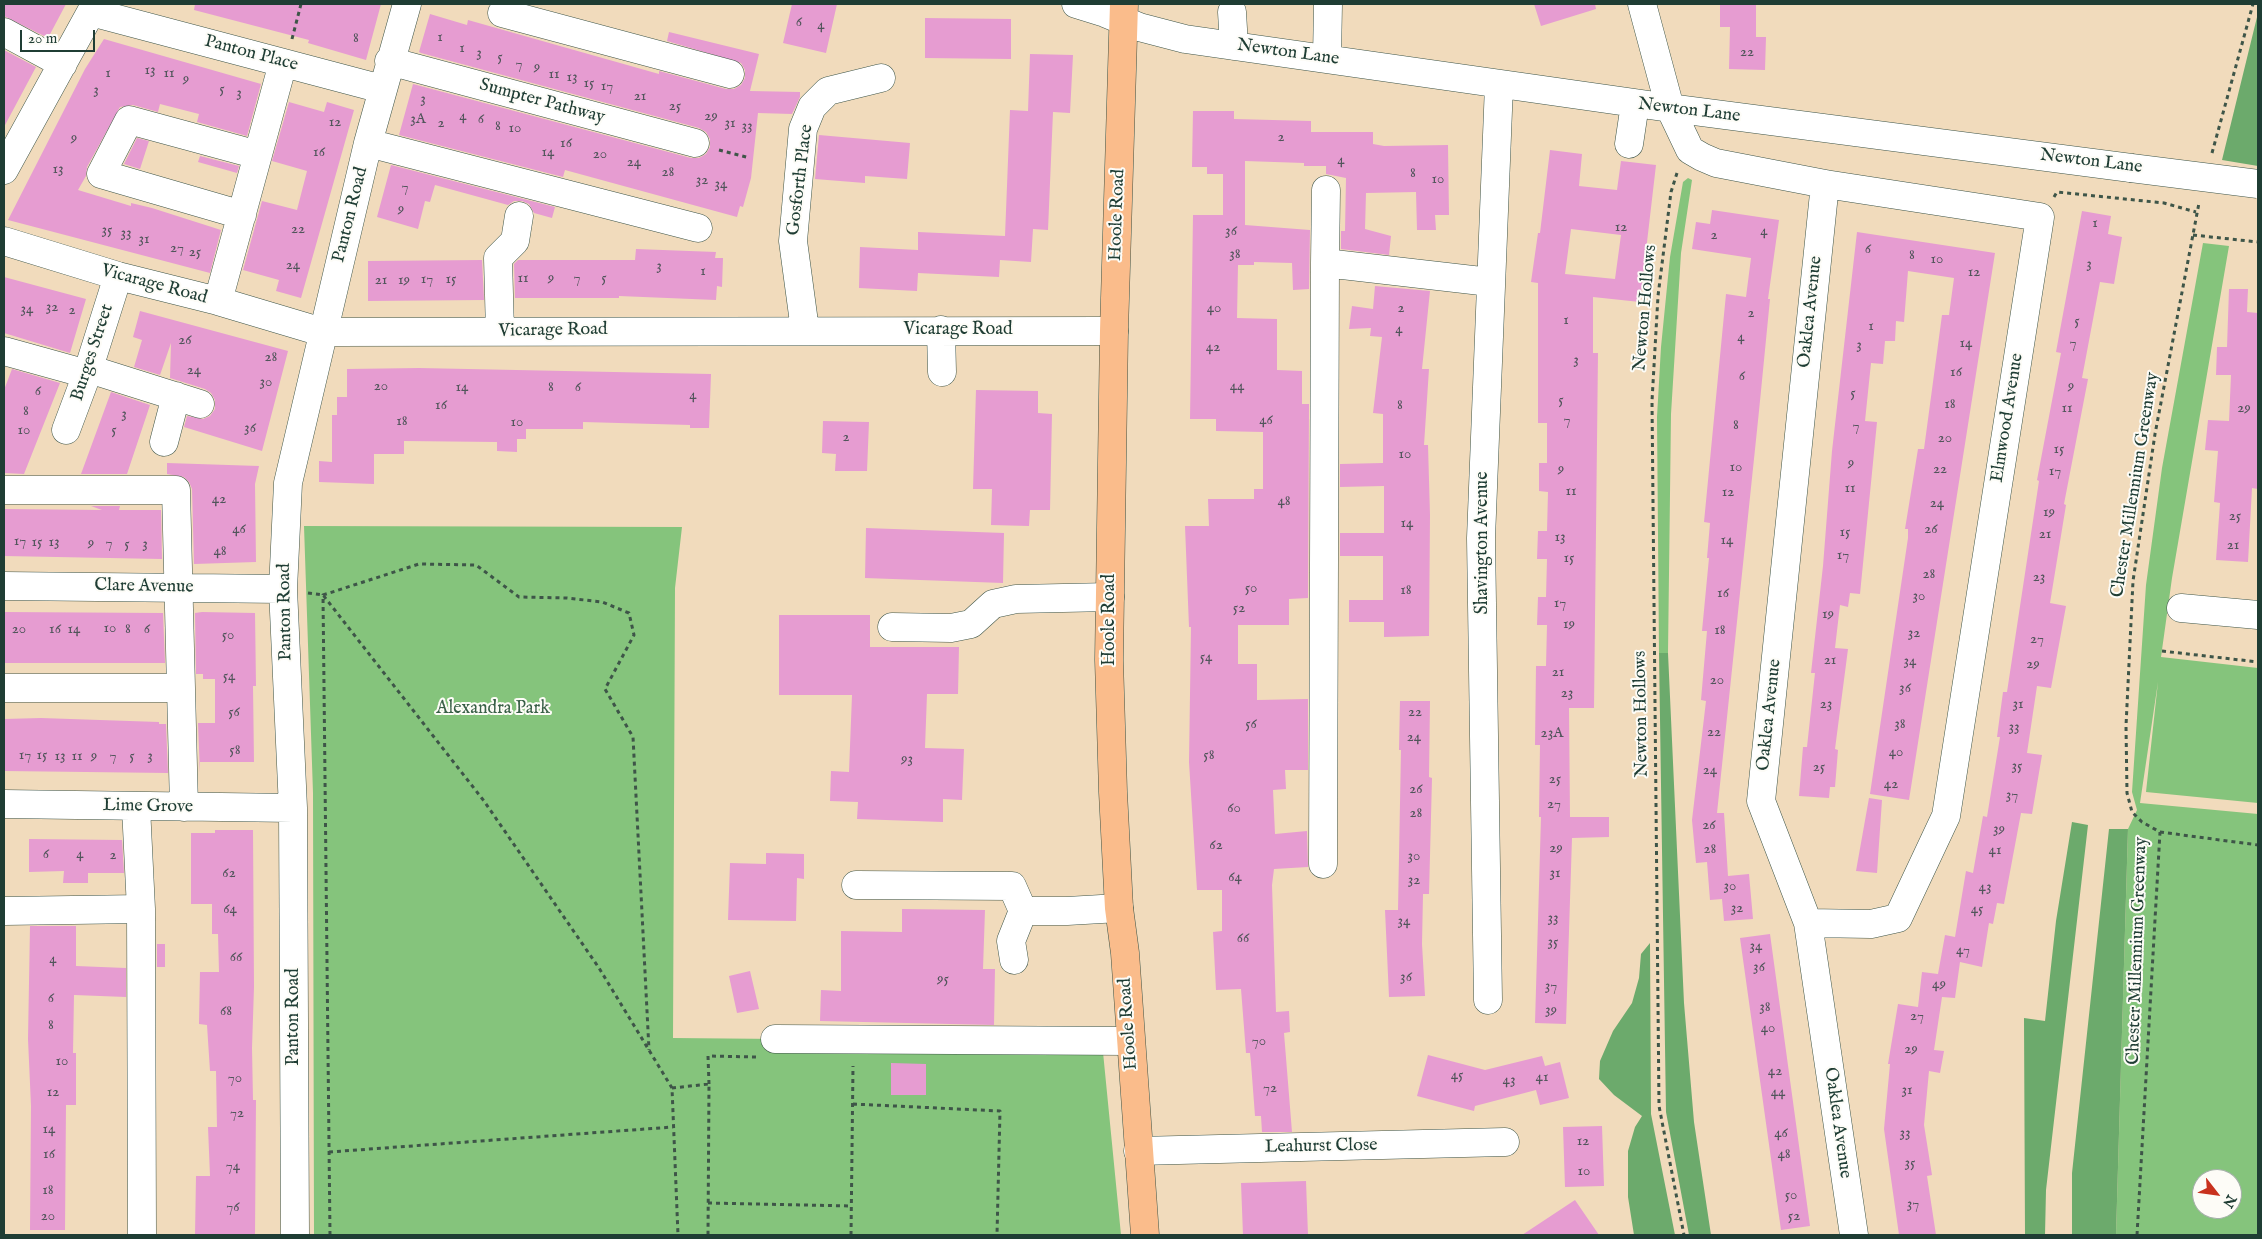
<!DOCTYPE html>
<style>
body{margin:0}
#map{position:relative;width:2262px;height:1239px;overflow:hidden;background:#f1dbbc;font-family:"IM FELL English",serif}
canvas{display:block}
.frame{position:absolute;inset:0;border:5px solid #1f3d34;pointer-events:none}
.north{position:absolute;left:2192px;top:1169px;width:50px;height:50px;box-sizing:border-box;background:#fdfcf7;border:1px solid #a4b0a9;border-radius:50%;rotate:120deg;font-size:14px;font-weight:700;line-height:20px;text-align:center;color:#1f3d34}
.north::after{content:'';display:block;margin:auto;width:18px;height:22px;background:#c8321e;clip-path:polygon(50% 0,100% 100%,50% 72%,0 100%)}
.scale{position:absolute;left:20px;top:30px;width:75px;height:22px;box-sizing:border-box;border:2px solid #1f3d34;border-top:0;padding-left:6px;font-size:15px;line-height:18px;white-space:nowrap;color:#1f3d34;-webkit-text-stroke:4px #fdfcf7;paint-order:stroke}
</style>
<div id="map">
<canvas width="2262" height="1239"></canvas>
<div class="frame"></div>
<div class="north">N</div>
<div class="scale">20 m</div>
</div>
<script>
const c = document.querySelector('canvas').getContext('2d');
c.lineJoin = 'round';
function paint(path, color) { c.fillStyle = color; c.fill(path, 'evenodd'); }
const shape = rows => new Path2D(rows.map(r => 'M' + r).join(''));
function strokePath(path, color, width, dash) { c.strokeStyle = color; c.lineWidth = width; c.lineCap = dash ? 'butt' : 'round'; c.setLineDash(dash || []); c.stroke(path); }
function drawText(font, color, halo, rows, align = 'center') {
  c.font = font + ' "IM FELL English",serif'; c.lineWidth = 4; c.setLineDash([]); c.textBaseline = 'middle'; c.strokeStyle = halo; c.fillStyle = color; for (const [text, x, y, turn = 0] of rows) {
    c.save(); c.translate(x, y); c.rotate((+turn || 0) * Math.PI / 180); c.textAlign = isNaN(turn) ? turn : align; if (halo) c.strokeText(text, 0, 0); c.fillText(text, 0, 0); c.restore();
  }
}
paint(shape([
 [1688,178,1692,180,1681,253,1671,414,1668,653,1659,653,1657,417,1661,347,1670,257,1683,182],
 [2203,243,2229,246,2172,578,2161,657,2258,668,2258,803,2146,792,2158,682,2140,803,2258,814,2258,1235,2116,1235,2128,829,2137,810,2132,792,2146,585,2162,468],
 [2202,1179,2232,1179,2232,1209,2202,1209],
 [304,526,682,527,675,588,673,1038,1102,1042,1121,1235,314,1235,313,793]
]), '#85c47c');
paint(shape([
 [2258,13,2258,166,2222,160],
 [1659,653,1668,653,1684,1003,1694,1122,1711,1235,1689,1235,1666,1112],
 [2072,822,2088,825,2046,1190,2045,1235,2025,1235,2024,1018,2045,1021,2056,921],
 [2109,829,2128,829,2116,1235,2072,1235,2072,1173],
 [1650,943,1651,1114,1675,1235,1634,1235,1628,1197,1628,1151,1635,1127,1642,1116,1614,1095,1599,1079,1600,1061,1613,1031,1632,1003,1639,978,1641,954]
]), '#6caa6c');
paint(shape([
 [4,4,66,4,48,38,4,16],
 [195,4,381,4,366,60,308,43,309,40,194,10],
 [792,4,837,4,826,53,783,43],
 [1534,4,1595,4,1596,9,1541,26],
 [1720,4,1756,4,1756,37,1766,37,1765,70,1729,69,1730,27,1720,27],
 [430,14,467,25,468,20,659,74,659,71,726,89,734,89,741,85,745,78,745,70,741,63,667,41,669,32,759,54,750,91,800,92,800,97,792,114,758,113,751,178,743,207,740,206,737,217,565,170,563,177,399,135,413,84,691,158,699,158,706,154,710,147,710,139,706,132,699,128,421,53,419,52],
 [925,18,1011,19,1011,59,925,58],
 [104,39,261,84,247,136,197,122,199,114,160,104,158,112,133,105,120,107,87,167,86,176,78,190,131,206,131,203,152,208,221,230,210,273,8,220,85,69],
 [4,50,36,67,4,127],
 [1030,54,1073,55,1070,113,1053,112,1048,230,1033,229,1031,262,1000,260,999,277,918,273,917,291,859,288,860,247,918,250,918,232,1005,236,1010,110,1028,111],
 [289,102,324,112,327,102,354,110,301,298,276,291,279,280,243,270,262,201,297,210,307,171,272,161],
 [1193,111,1234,111,1234,119,1311,121,1311,132,1373,132,1373,144,1384,146,1448,145,1449,215,1435,215,1436,230,1417,230,1416,192,1366,193,1365,229,1391,236,1389,255,1341,249,1341,231,1345,231,1346,178,1326,174,1326,166,1304,166,1304,163,1245,161,1245,225,1310,230,1309,289,1293,290,1292,263,1254,262,1254,265,1238,265,1237,318,1277,319,1277,370,1302,371,1302,404,1309,404,1308,598,1289,599,1289,625,1238,625,1238,664,1257,664,1257,700,1308,699,1308,770,1285,770,1286,789,1273,790,1275,834,1307,831,1308,867,1274,869,1272,885,1276,1012,1289,1011,1290,1032,1284,1033,1292,1132,1262,1132,1261,1116,1255,1116,1251,1063,1250,1053,1246,1053,1241,989,1216,990,1213,932,1222,931,1222,890,1197,890,1189,762,1191,627,1189,627,1185,526,1209,526,1208,499,1254,499,1254,489,1263,489,1263,432,1216,431,1216,419,1190,419,1193,215,1223,215,1223,174,1207,174,1207,167,1192,167],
 [819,135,910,143,907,179,865,176,865,183,815,179],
 [137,138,149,141,140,169,124,164],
 [1550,150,1582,154,1579,186,1617,190,1621,161,1656,165,1640,302,1593,297,1593,353,1598,353,1594,708,1569,708,1570,817,1609,817,1609,837,1572,838,1566,1024,1535,1023,1541,817,1539,817,1540,745,1535,745,1536,666,1546,666,1547,625,1537,625,1538,597,1546,597,1547,559,1537,559,1538,531,1547,531,1548,492,1539,491,1539,463,1547,463,1547,423,1538,423,1538,283,1531,282,1538,233,1540,233],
 [1571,229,1621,235,1615,279,1565,274],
 [200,156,239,166,237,173,198,162],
 [391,165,555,207,552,218,534,213,529,204,522,201,514,201,508,205,435,185,430,202,425,201,418,229,377,217],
 [1712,210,1779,220,1768,299,1770,299,1759,411,1717,813,1724,813,1728,876,1749,874,1753,919,1724,921,1722,899,1710,900,1707,862,1696,863,1692,820,1706,701,1701,700,1707,631,1702,631,1709,558,1707,558,1710,523,1704,522,1726,294,1746,297,1751,258,1692,249,1696,222,1710,224],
 [2082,211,2111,216,2108,234,2122,237,2114,284,2100,282,2082,378,2088,379,2064,504,2066,505,2050,603,2066,606,2051,688,2037,686,2027,753,2042,755,2032,814,2021,813,2004,904,1997,903,1993,924,1989,923,1982,967,1960,962,1955,998,1942,997,1934,1050,1944,1051,1940,1073,1929,1071,1924,1125,1932,1175,1927,1176,1936,1235,1899,1235,1884,1129,1890,1064,1888,1064,1898,1004,1918,1007,1922,972,1938,974,1945,935,1955,937,1966,871,1973,873,1983,816,1987,817,2000,737,1997,737,2003,692,2007,692,2039,481,2037,480,2061,353,2056,352],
 [1857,232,1995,253,1909,800,1870,794,1908,538,1908,529,1905,529,1918,449,1924,449,1942,315,1949,315,1954,278,1908,271,1904,322,1896,321,1895,341,1885,341,1883,364,1871,363,1865,421,1877,422,1860,594,1850,593,1848,607,1840,605,1835,648,1848,649,1835,749,1838,750,1835,787,1830,787,1829,798,1799,796,1803,747,1807,747,1815,673,1811,673,1823,566,1832,451],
 [636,249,716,252,715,258,723,258,722,287,717,286,716,300,619,296,619,298,515,298,514,264,518,260,635,260],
 [482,260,484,300,368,301,368,261],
 [4,277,86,299,70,353,4,333],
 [1375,286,1430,291,1422,369,1429,369,1424,445,1428,445,1430,515,1429,636,1384,637,1384,622,1349,622,1349,600,1383,600,1383,556,1340,556,1340,533,1384,533,1384,486,1340,487,1340,464,1383,463,1383,414,1373,413,1382,337,1370,336,1371,328,1349,329,1352,306,1373,309],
 [2229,289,2248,289,2247,312,2258,313,2258,489,2252,488,2248,562,2216,560,2220,503,2214,502,2218,451,2205,450,2208,420,2229,421,2231,375,2216,375,2217,347,2227,347],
 [140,311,288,351,262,451,184,427,187,416,203,419,210,416,215,409,215,400,211,393,205,389,170,378,171,343,160,375,134,367,142,340,133,337],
 [419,368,711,374,709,428,690,428,690,425,583,422,583,429,526,429,526,439,517,439,517,452,497,451,497,442,404,441,404,454,374,454,374,484,319,482,319,461,332,462,332,415,337,415,337,397,347,397,347,369],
 [12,369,60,383,24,474,4,473,4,390],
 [976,390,1038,391,1038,413,1052,414,1050,510,1030,510,1029,526,991,525,992,489,973,489],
 [111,392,150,405,127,474,81,474],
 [823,421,869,422,867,471,835,471,836,454,822,453],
 [167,463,259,466,255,484,256,562,194,564,192,489,189,482,184,477,167,474],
 [91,506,120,506,119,510,161,510,162,559,4,556,4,509,102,510],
 [866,528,1004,533,1003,583,865,578],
 [4,612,163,613,165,663,4,663],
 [202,612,255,613,256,686,253,686,254,762,199,762,200,773,198,723,215,723,215,679,203,679,203,674,196,674,195,613],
 [779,615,870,615,870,647,959,647,958,694,927,694,925,748,964,749,962,800,943,799,943,822,857,819,858,802,830,801,831,771,849,772,852,695,779,695],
 [1400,701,1430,701,1429,777,1432,778,1429,894,1423,894,1422,944,1425,996,1389,997,1385,910,1398,910,1401,750,1399,750],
 [41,718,159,722,159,724,166,724,168,773,4,771,4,719],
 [1869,798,1882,800,1877,873,1856,871],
 [215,830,253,830,254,987,252,1048,253,1100,256,1100,255,1235,195,1235,196,1176,210,1176,208,1127,217,1127,216,1071,210,1071,207,1025,199,1024,200,972,219,972,218,934,212,934,212,904,191,904,191,833,215,833],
 [29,839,122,840,124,873,88,873,88,883,63,883,64,871,29,872],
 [766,853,804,854,804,879,797,878,796,921,728,920,730,863,766,864],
 [902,909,985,910,983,969,995,969,994,1025,820,1021,821,990,841,991,841,931,902,932],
 [30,926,76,926,76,966,126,968,126,997,74,995,73,1053,76,1053,76,1105,66,1105,65,1230,30,1230,31,1106,28,1039],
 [1770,934,1810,1226,1781,1230,1740,938],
 [157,944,165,944,165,967,157,967],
 [750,971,759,1009,737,1013,729,976],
 [1428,1055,1485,1070,1542,1056,1545,1066,1560,1062,1569,1098,1540,1105,1536,1090,1475,1106,1474,1111,1417,1096],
 [891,1063,926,1064,926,1095,891,1095],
 [1602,1126,1604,1186,1565,1187,1563,1127],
 [1306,1181,1308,1235,1243,1235,1241,1183],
 [1575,1200,1599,1235,1522,1235]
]), '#e69cd1');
const minor = shape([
 [1076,4,1105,13,1139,27,1185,39,1670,108,2131,168],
 [1642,4,1670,108,1690,150,1702,157,1716,163,1825,184,2040,217,1946,816,1898,918,1871,924,1808,923],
 [1232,12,1234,46],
 [502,13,730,74],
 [4,32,63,64],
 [1327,58,1328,4],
 [389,61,695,143],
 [368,143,698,228],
 [1629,144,1635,104],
 [4,170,91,12,382,89],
 [1825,184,1761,801,1808,923,1854,1235],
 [242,215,101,174,129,120,258,155],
 [4,241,118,276,218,301,322,332,1114,331],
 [1325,263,1326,190],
 [218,301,283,63],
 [805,330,793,241,803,129,812,107,828,91,881,78],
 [941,330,942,372],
 [500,332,498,258,515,241,519,216],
 [4,351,87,374],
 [89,369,200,404],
 [66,430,87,374,118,276],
 [164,442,176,396],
 [4,490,176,490,184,807],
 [4,586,283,589],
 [2181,608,2258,615],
 [892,627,951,628,971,624,993,604,1016,599,1110,597],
 [4,688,180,688],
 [4,804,293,808],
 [136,807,141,909,142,1235],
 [1323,864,1325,263,1490,282],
 [856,885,1012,886,1023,911],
 [4,911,141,909],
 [1014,960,1011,941,1023,911,1067,911,1119,908],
 [1488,1000,1481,538,1499,85],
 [775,1039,1130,1041],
 [1138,1151,1505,1142],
 [295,1235,293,808,283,589,288,483,368,143,407,4]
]);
const highway = shape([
 [1124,4,1114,331,1109,660,1113,792,1119,908,1125,953,1145,1235]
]);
strokePath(minor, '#3e5548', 29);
strokePath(highway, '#3e5548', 29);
strokePath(shape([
 [292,39,301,4],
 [719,150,750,158],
 [2212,153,2253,4],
 [1677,173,1671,192,1658,296,1652,401,1659,1106,1684,1235],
 [2054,197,2057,192,2164,203,2196,212],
 [2193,235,2258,242],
 [308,593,323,595,484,801,599,968,672,1088,678,1235],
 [2162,651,2258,662],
 [2160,832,2258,845],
 [709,1084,708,1056,756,1057],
 [672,1088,709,1084,708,1235],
 [853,1104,1000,1111,997,1235],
 [329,1152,673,1127],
 [708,1203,851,1206],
 [330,1235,323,595,419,564,476,565,519,597,567,598,602,602,629,613,634,635,605,689,633,737,649,1050],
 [851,1235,853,1066],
 [2137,1235,2160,832,2142,822,2132,812,2127,793,2126,726,2133,581,2155,434,2199,203]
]), '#3e5548', 3, [4, 4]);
strokePath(minor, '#fff', 28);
strokePath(highway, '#fabc8b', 28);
const minorBridge = shape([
 [2131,168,2258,184]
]);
strokePath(minorBridge, '#3e5548', 29, []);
strokePath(minorBridge, '#fff', 28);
drawText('15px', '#51555b', null, [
 ["6",799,23],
 ["4",821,26],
 ["1",440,38],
 ["8",356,39],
 ["1",462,49],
 ["22",1747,53],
 ["3",479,54],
 ["5",500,58],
 ["7",519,65],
 ["9",537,68],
 ["13",150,71],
 ["1",108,74],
 ["11",169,74],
 ["11",554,75],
 ["13",572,78],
 ["9",186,80],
 ["15",589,84],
 ["17",607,87],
 ["5",222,90],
 ["3",96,91],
 ["3",239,94],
 ["21",640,97],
 ["3",423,100],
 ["25",675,107],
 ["4",463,117],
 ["29",711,117],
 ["3A",418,120],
 ["6",481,120],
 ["12",335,123],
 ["2",441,124],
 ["31",730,124],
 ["8",498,127],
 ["33",747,127],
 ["10",515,129],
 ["2",1281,138],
 ["9",74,139],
 ["16",566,144],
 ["16",319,153],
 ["14",548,153],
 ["20",600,155],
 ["4",1341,161],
 ["24",634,163],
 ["13",58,170],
 ["28",668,173],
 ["8",1413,174],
 ["10",1438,180],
 ["32",702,181],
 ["34",721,185],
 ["7",405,188],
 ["9",401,210],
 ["1",2095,224],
 ["12",1621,228],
 ["22",298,230],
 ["35",107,231],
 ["36",1231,232],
 ["4",1764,232],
 ["33",126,234],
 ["2",1714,236],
 ["31",144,240],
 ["27",177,249],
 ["6",1868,250],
 ["25",195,253],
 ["38",1235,255],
 ["8",1912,256],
 ["10",1937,260],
 ["3",2089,265],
 ["24",293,266],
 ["3",659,267],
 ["1",703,272],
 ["12",1974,273],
 ["11",523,279],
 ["9",551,279],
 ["7",577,279],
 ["5",604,279],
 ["17",427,280],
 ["15",451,280],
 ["21",381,281],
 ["19",404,281],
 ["32",52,308],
 ["40",1214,309],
 ["2",1401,309],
 ["34",27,310],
 ["2",72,311],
 ["2",1751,314],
 ["1",1566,321],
 ["5",2077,322],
 ["1",1871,327],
 ["4",1399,330],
 ["4",1741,338],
 ["26",185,341],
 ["14",1966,344],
 ["7",2073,344],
 ["3",1859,346],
 ["42",1213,348],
 ["28",271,358],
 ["3",1576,361],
 ["24",194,371],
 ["16",1956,373],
 ["6",1742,377],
 ["30",266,383],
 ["20",381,387],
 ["44",1237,387],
 ["9",2071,387],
 ["14",462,388],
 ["8",551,388],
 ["6",578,388],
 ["6",38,392],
 ["5",1853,394],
 ["4",693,396],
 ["5",1561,401],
 ["18",1950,405],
 ["16",441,406],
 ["8",1400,406],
 ["11",2067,409],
 ["29",2244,409],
 ["8",26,412],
 ["3",124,415],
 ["46",1266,421],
 ["7",1567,421],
 ["18",402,422],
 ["10",517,423],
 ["8",1736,426],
 ["7",1856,427],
 ["36",250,429],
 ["10",24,431],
 ["5",114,431],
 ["2",846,438],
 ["20",1945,439],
 ["15",2059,450],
 ["10",1405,455],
 ["9",1851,464],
 ["10",1736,468],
 ["9",1561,470],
 ["22",1940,470],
 ["17",2055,472],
 ["11",1850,489],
 ["11",1571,492],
 ["12",1728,493],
 ["42",219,500],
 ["48",1284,502],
 ["24",1937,504],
 ["19",2049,513],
 ["25",2235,517],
 ["14",1407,524],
 ["46",239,530],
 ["26",1931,530],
 ["15",1845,533],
 ["21",2045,535],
 ["13",1560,538],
 ["14",1727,541],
 ["17",20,542],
 ["15",37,543],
 ["13",54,543],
 ["9",91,544],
 ["7",109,544],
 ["5",127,545],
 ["3",145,545],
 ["21",2233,546],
 ["48",220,552],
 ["17",1843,556],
 ["15",1569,559],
 ["28",1929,575],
 ["23",2039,578],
 ["50",1251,589],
 ["18",1406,591],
 ["16",1723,594],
 ["30",1919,597],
 ["17",1560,604],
 ["52",1239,609],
 ["19",1828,615],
 ["19",1569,625],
 ["10",110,629],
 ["20",19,630],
 ["16",55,630],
 ["14",74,630],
 ["8",128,630],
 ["6",147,630],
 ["18",1720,631],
 ["32",1914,634],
 ["50",228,636],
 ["27",2037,640],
 ["54",1206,658],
 ["21",1830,661],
 ["34",1910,662],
 ["29",2033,665],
 ["21",1558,673],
 ["54",229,677],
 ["20",1717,681],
 ["36",1905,689],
 ["23",1567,694],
 ["23",1826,705],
 ["31",2018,705],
 ["56",234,713],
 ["22",1415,713],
 ["56",1251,725],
 ["38",1900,725],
 ["33",2014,728],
 ["22",1714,733],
 ["23A",1552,734],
 ["24",1414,738],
 ["58",235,751],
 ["40",1896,753],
 ["17",25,756],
 ["15",42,756],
 ["58",1209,756],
 ["13",60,757],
 ["11",77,757],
 ["9",94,757],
 ["7",113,757],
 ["5",132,757],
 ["3",150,757],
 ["93",907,760],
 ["35",2017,767],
 ["25",1819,768],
 ["24",1710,771],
 ["25",1555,780],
 ["42",1891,785],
 ["26",1416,790],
 ["37",2012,796],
 ["27",1554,805],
 ["60",1234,809],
 ["28",1416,814],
 ["26",1709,826],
 ["39",1999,830],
 ["62",1216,846],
 ["29",1556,849],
 ["28",1710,850],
 ["41",1995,851],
 ["6",46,855],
 ["4",80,855],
 ["2",113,856],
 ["30",1414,857],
 ["62",229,874],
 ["31",1555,874],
 ["64",1235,878],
 ["32",1414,881],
 ["30",1730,887],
 ["43",1985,888],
 ["32",1737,909],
 ["64",230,910],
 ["45",1977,910],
 ["33",1553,919],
 ["34",1404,922],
 ["66",1243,939],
 ["35",1553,943],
 ["34",1756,947],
 ["47",1963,951],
 ["66",236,958],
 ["4",53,960],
 ["36",1759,968],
 ["36",1406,978],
 ["95",943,980],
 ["49",1939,985],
 ["37",1551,987],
 ["6",51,999],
 ["38",1765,1008],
 ["39",1551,1011],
 ["68",226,1012],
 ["27",1917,1017],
 ["8",51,1026],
 ["40",1768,1029],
 ["70",1259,1042],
 ["29",1911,1050],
 ["10",62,1062],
 ["42",1775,1072],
 ["45",1457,1076],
 ["41",1542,1078],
 ["70",235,1079],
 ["43",1509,1081],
 ["72",1270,1089],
 ["31",1907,1091],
 ["12",53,1093],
 ["44",1778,1093],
 ["72",237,1114],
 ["14",49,1130],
 ["46",1781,1134],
 ["33",1905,1134],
 ["12",1583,1142],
 ["16",49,1155],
 ["48",1784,1155],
 ["35",1910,1164],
 ["74",233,1167],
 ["10",1584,1172],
 ["18",48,1191],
 ["50",1791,1196],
 ["37",1913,1205],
 ["76",233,1208],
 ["20",48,1217],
 ["52",1794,1217]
]);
drawText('18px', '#1f3d34', '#fdfcf7', [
 ["Newton Lane",1288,53,8],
 ["Panton Place",251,54,15],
 ["Sumpter Pathway",542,102,15],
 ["Newton Lane",1689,111,7],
 ["Newton Lane",2091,162,7],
 ["Gosforth Place",801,180,-83],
 ["Panton Road",351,215,-76],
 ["Hoole Road",1118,215,-88],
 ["Vicarage Road",154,285,15],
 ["Newton Hollows",1646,308,-85],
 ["Oaklea Avenue",1811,312,-84],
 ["Vicarage Road",958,330],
 ["Vicarage Road",553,331,-1],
 ["Burges Street",93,353,-72],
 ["Elmwood Avenue",2008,418,-81],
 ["Chester Millennium Greenway",2136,485,-81],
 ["Shavington Avenue",1483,543,-90],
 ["Clare Avenue",144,587,1],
 ["Panton Road",286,612,-91],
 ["Hoole Road",1110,620,-90],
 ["Newton Hollows",1642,714,-91],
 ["Oaklea Avenue",1770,715,-84],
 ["Lime Grove",148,807,1],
 ["Chester Millennium Greenway",2138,951,-88],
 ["Panton Road",294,1017,-90],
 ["Hoole Road",1129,1024,-94],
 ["Oaklea Avenue",1837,1123,82],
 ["Leahurst Close",1321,1147,-1]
]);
drawText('18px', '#385f46', '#fdfcf7', [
 ["Alexandra Park",493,709]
]);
</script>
